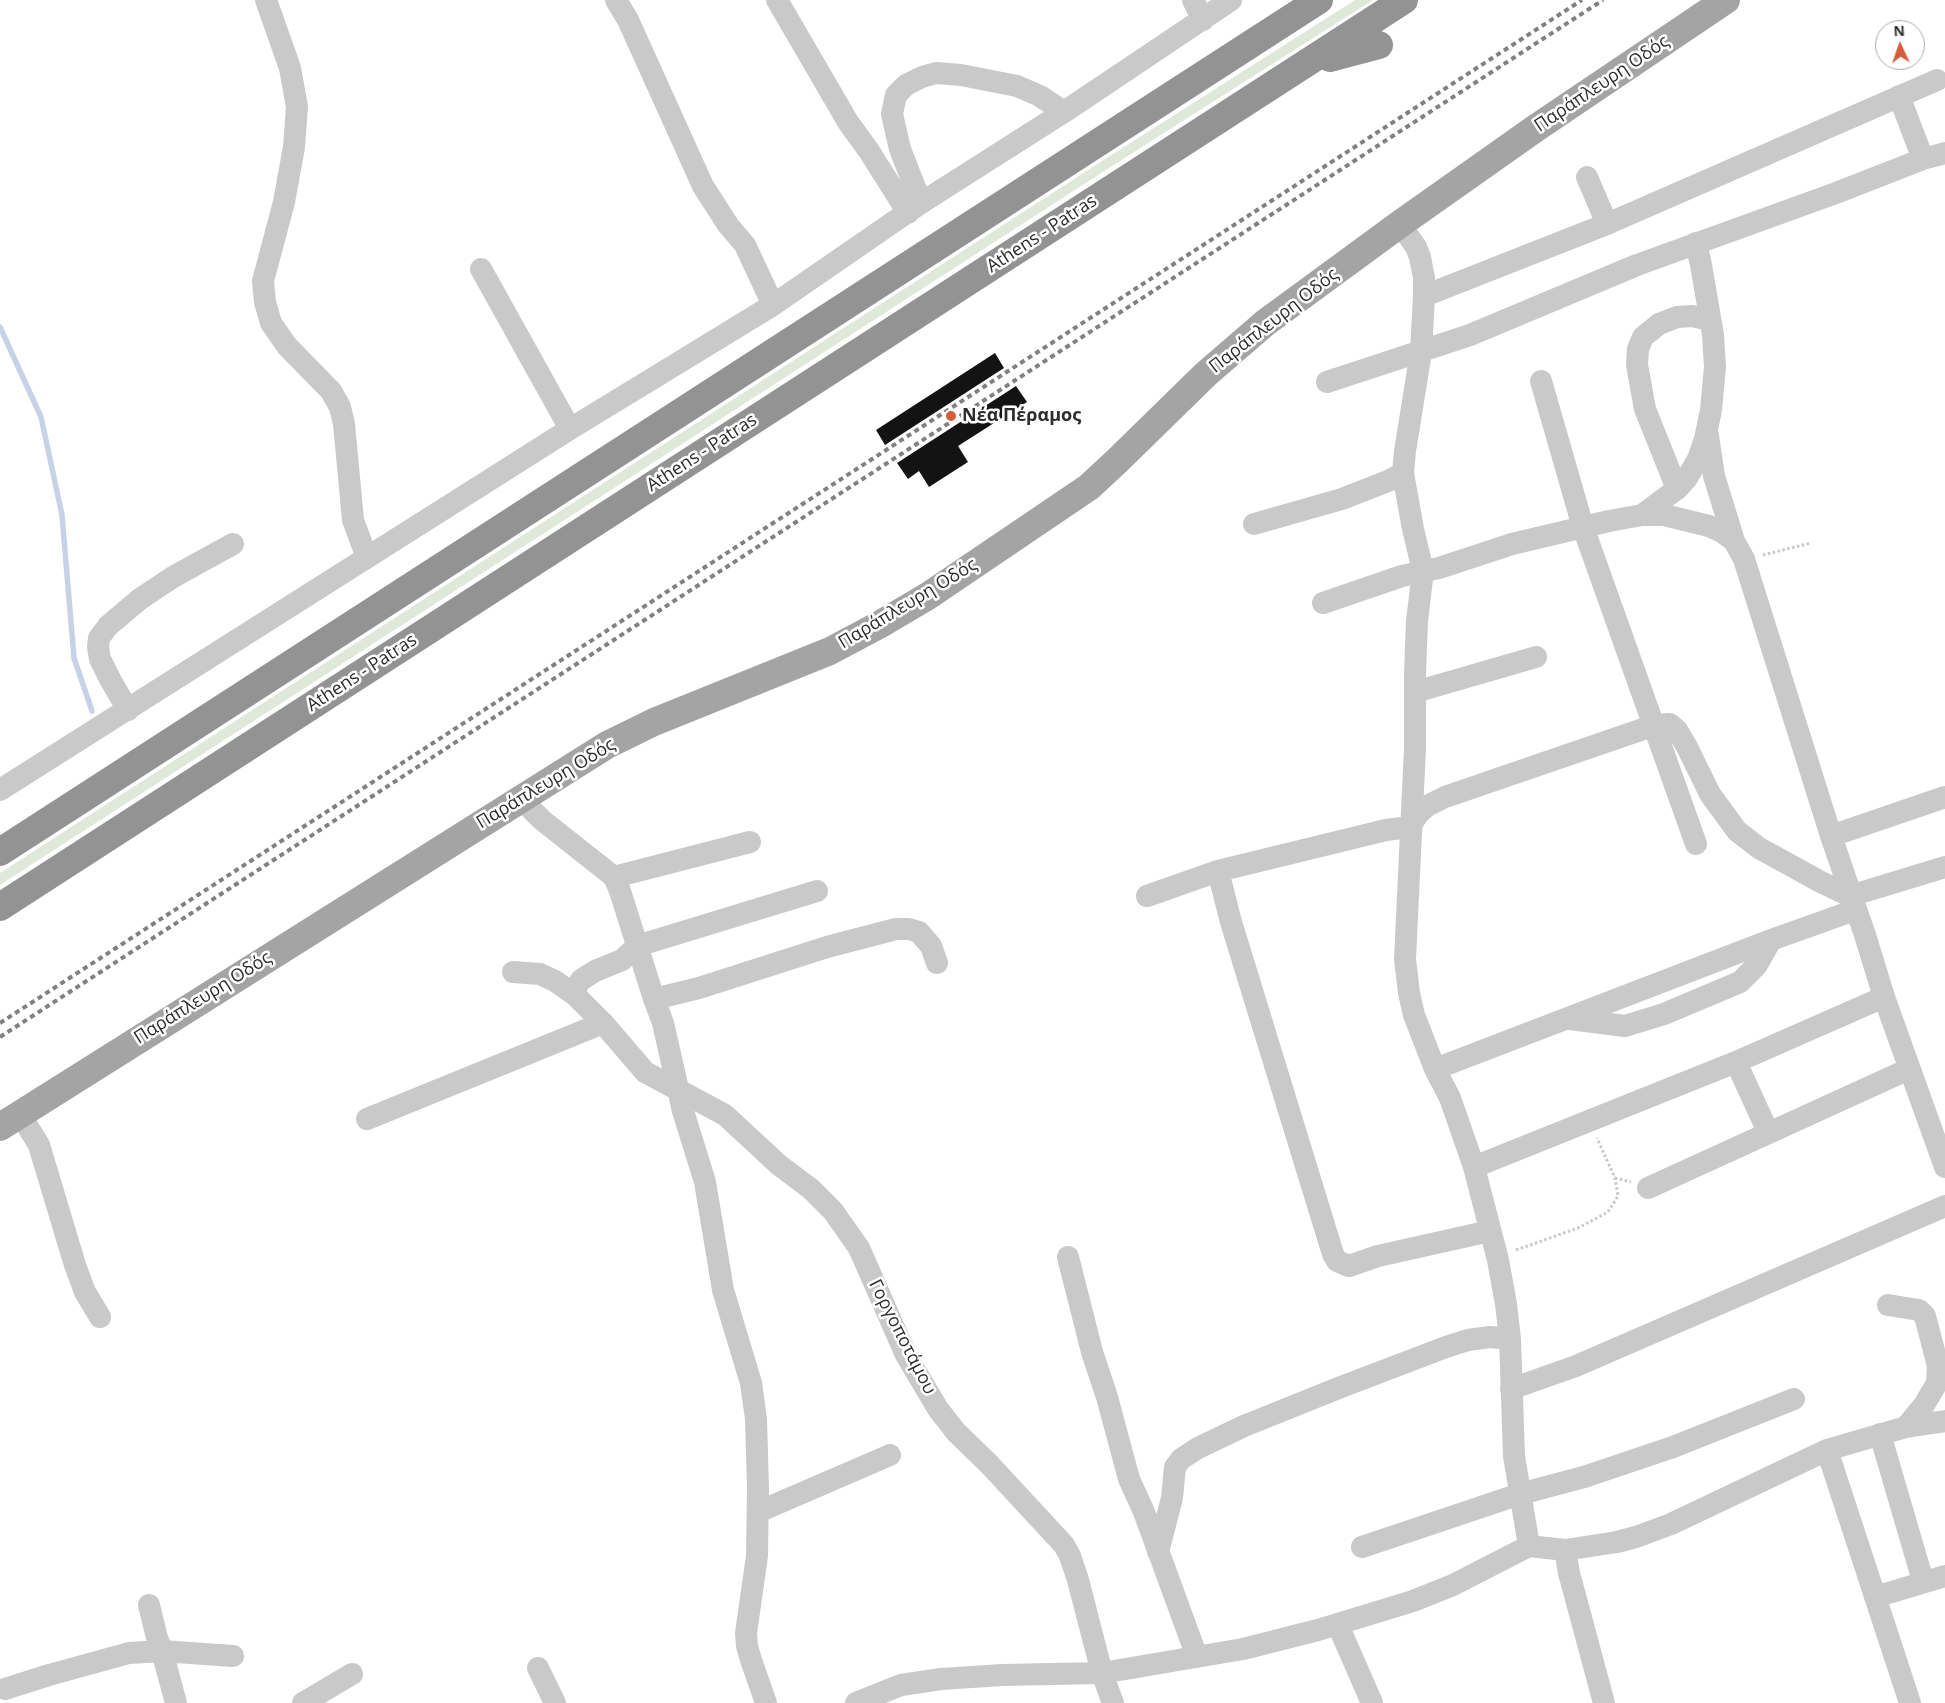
<!DOCTYPE html>
<meta charset="utf-8">
<style>
body{margin:0}
#map{position:relative;width:1945px;height:1703px;overflow:hidden;background:#fff;font-family:"Open Sans",sans-serif}
canvas{display:block}
.north{position:absolute;left:1875px;top:20px;width:50px;height:50px;box-sizing:border-box;background:#fff;border:1px solid #ababab;border-radius:50%;rotate:357deg;font-size:14px;font-weight:700;line-height:20px;text-align:center;color:#2c2c2c}
.north::after{content:'';display:block;margin:auto;width:18px;height:22px;background:#d65d3b;clip-path:polygon(50% 0,100% 100%,50% 72%,0 100%)}
</style>
<div id="map">
<canvas width="1945" height="1703"></canvas>
<div class="north">N</div>
</div>
<script>
const c = document.querySelector('canvas').getContext('2d');
c.lineJoin = 'round';
function paint(path, color) { c.fillStyle = color; c.fill(path, 'evenodd'); }
const shape = rows => new Path2D(rows.map(r => 'M' + r).join(''));
function strokePath(path, color, width, dash) { c.strokeStyle = color; c.lineWidth = width; c.lineCap = dash ? 'butt' : 'round'; c.setLineDash(dash || []); c.stroke(path); }
function drawText(font, color, halo, rows, align = 'center') {
  c.font = font + ' "Open Sans",sans-serif'; c.lineWidth = 5; c.setLineDash([]); c.textBaseline = 'middle'; c.strokeStyle = halo; c.fillStyle = color; for (const [text, x, y, turn = 0] of rows) {
    c.save(); c.translate(x, y); c.rotate((+turn || 0) * Math.PI / 180); c.textAlign = isNaN(turn) ? turn : align; if (halo) c.strokeText(text, 0, 0); c.fillText(text, 0, 0); c.restore();
  }
}
paint(shape([
 [1355,0,1373,0,1109,168,0,885,0,873,1102,161]
]), '#dee9da');
strokePath(shape([
 [0,327,41,417,62,515,74,658,92,711]
]), '#c8d2e7', 5.5);
paint(shape([
 [995,353,1004,368,885,445,876,430],
 [1016,386,1027,402,958,446,968,462,929,487,919,471,908,479,897,463]
]), '#131313');
strokePath(shape([
 [1763,555,1811,543],
 [1615,1178,1631,1182],
 [1516,1250,1578,1228,1608,1212,1618,1196,1615,1178,1597,1138]
]), '#c9c9c9', 3, [2.5, 2.5]);
strokePath(shape([
 [266,0,290,68,297,107,294,147,284,202,263,281,265,302,271,323,287,346,331,391,340,407,344,424,353,520,367,558],
 [616,0,628,20,703,186,728,225,745,245,773,305],
 [777,0,848,122,869,151,908,213],
 [1193,0,1203,20],
 [1899,96,1923,159],
 [1587,177,1607,224],
 [921,203,900,149,892,114,896,95,906,85,922,77,936,73,961,75,1017,86,1040,96,1064,112],
 [1400,224,1416,247,1420,257,1424,278,1424,296,1421,352,1405,451,1403,473,1413,529,1423,571,1417,621,1415,674,1415,748,1405,959,1409,993,1414,1015,1435,1069,1450,1098,1474,1167,1498,1260,1506,1304,1510,1339,1514,1456,1529,1546],
 [481,269,570,429],
 [1424,296,1607,224,1937,80],
 [1541,381,1583,527,1696,844],
 [1327,382,1470,335,1637,265,1836,193,1923,159,1945,153],
 [1708,436,1714,476,1734,541],
 [1677,489,1645,409,1637,365,1638,349,1643,337,1659,324,1677,317,1692,316,1710,320],
 [1642,515,1677,489,1687,478,1698,459,1705,439,1711,410,1715,367,1713,335,1701,265,1696,243],
 [1254,524,1342,499,1388,481,1403,473],
 [1323,603,1402,576,1439,568,1512,544,1609,521,1642,515,1664,515,1709,526,1722,532,1734,541,1744,559,1831,836],
 [1415,692,1536,657],
 [128,710,111,681,100,659,98,647,99,638,108,626,140,599,173,577,233,544],
 [0,790,570,429,773,305,921,203,1064,112,1231,0],
 [520,798,542,820,614,877,620,891,654,999,663,1023,683,1111,705,1182,723,1290,751,1383,756,1419,758,1488,757,1556,746,1633,747,1646,751,1660,766,1703],
 [1218,871,1231,922,1333,1254,1337,1261,1349,1266,1378,1256,1490,1231],
 [614,877,750,842],
 [1147,896,1218,871,1386,830,1410,827,1418,814,1427,806,1445,797,1655,725,1670,724,1677,730,1687,747,1710,794,1737,831,1759,848,1819,881,1850,896,1945,867],
 [513,972,540,974,555,981,575,995,603,1023,645,1072,725,1115,779,1165,811,1189,833,1211,859,1248,906,1355,938,1409,956,1432,989,1464,1064,1545,1070,1556,1078,1580,1102,1673,1113,1703],
 [575,995,575,989,581,980,595,971,622,960,637,946,817,891],
 [1884,997,1865,935,1831,836,1945,797],
 [654,999,699,988,827,947,896,929,909,929,919,932,931,946,937,963],
 [1570,1019,1625,1026,1664,1014,1740,982,1757,965,1771,940],
 [1736,1062,1768,1132],
 [1435,1069,1771,940,1855,910],
 [20,1114,39,1145,75,1265,85,1292,100,1317],
 [367,1119,603,1023],
 [1474,1167,1736,1062,1884,997,1945,1167],
 [1648,1188,1909,1069],
 [1068,1257,1092,1352,1107,1397,1129,1479,1144,1512,1197,1657],
 [1888,1305,1919,1310,1925,1316,1938,1366,1937,1383,1924,1405,1906,1427],
 [1511,1389,1576,1366,1945,1206],
 [1880,1434,1923,1581],
 [1827,1450,1910,1703],
 [758,1512,890,1455],
 [1362,1547,1520,1494,1584,1477,1673,1447,1794,1399],
 [1565,1550,1569,1573,1604,1703],
 [1158,1552,1172,1498,1175,1467,1181,1459,1198,1448,1244,1426,1341,1387,1446,1347,1468,1340,1490,1337,1510,1339],
 [1875,1597,1945,1576],
 [149,1605,157,1638,162,1651,176,1703],
 [1338,1625,1372,1703],
 [538,1668,555,1703],
 [5,1689,49,1675,129,1653,162,1651,233,1656],
 [303,1703,352,1674],
 [856,1703,901,1685,941,1679,1002,1675,1102,1673,1243,1649,1318,1630,1413,1601,1453,1585,1529,1546,1565,1550,1617,1542,1636,1537,1671,1524,1827,1450,1906,1427,1945,1421]
]), '#c9c9c9', 22);
strokePath(shape([
 [0,1127,607,745,654,722,830,651,879,625,928,596,1089,487,1117,461,1206,374,1265,323,1400,224,1536,128,1726,0]
]), '#a4a4a4', 28);
strokePath(shape([
 [1330,58,1379,45],
 [0,852,1319,0],
 [0,907,1404,0]
]), '#939393', 28);
strokePath(shape([
 [0,1023,1582,0],
 [0,1037,1603,0]
]), '#818181', 4, [5, 4]);
for (const [x, y, r, color] of [
 [951,416,6,"#d65d3b"]
]) { const dot = new Path2D(); dot.arc(x, y, r, 0, 2 * Math.PI); c.fillStyle = color; c.fill(dot); strokePath(dot, '#fff', 2); }
drawText('18px', '#2c2c2c', '#fff', [
 ["Παράπλευρη Οδός",1602,84,-34],
 ["Athens - Patras",1042,234,-33],
 ["Παράπλευρη Οδός",1274,321,-38],
 ["Athens - Patras",702,453,-33],
 ["Παράπλευρη Οδός",908,604,-31],
 ["Athens - Patras",362,673,-33],
 ["Παράπλευρη Οδός",546,784,-31],
 ["Παράπλευρη Οδός",203,998,-32],
 ["Γοργοποτάμου",902,1337,63]
]);
drawText('bold 18px', '#2c2c2c', '#fff', [
 ["Νέα Πέραμος",962,416]
], 'left');
</script>
